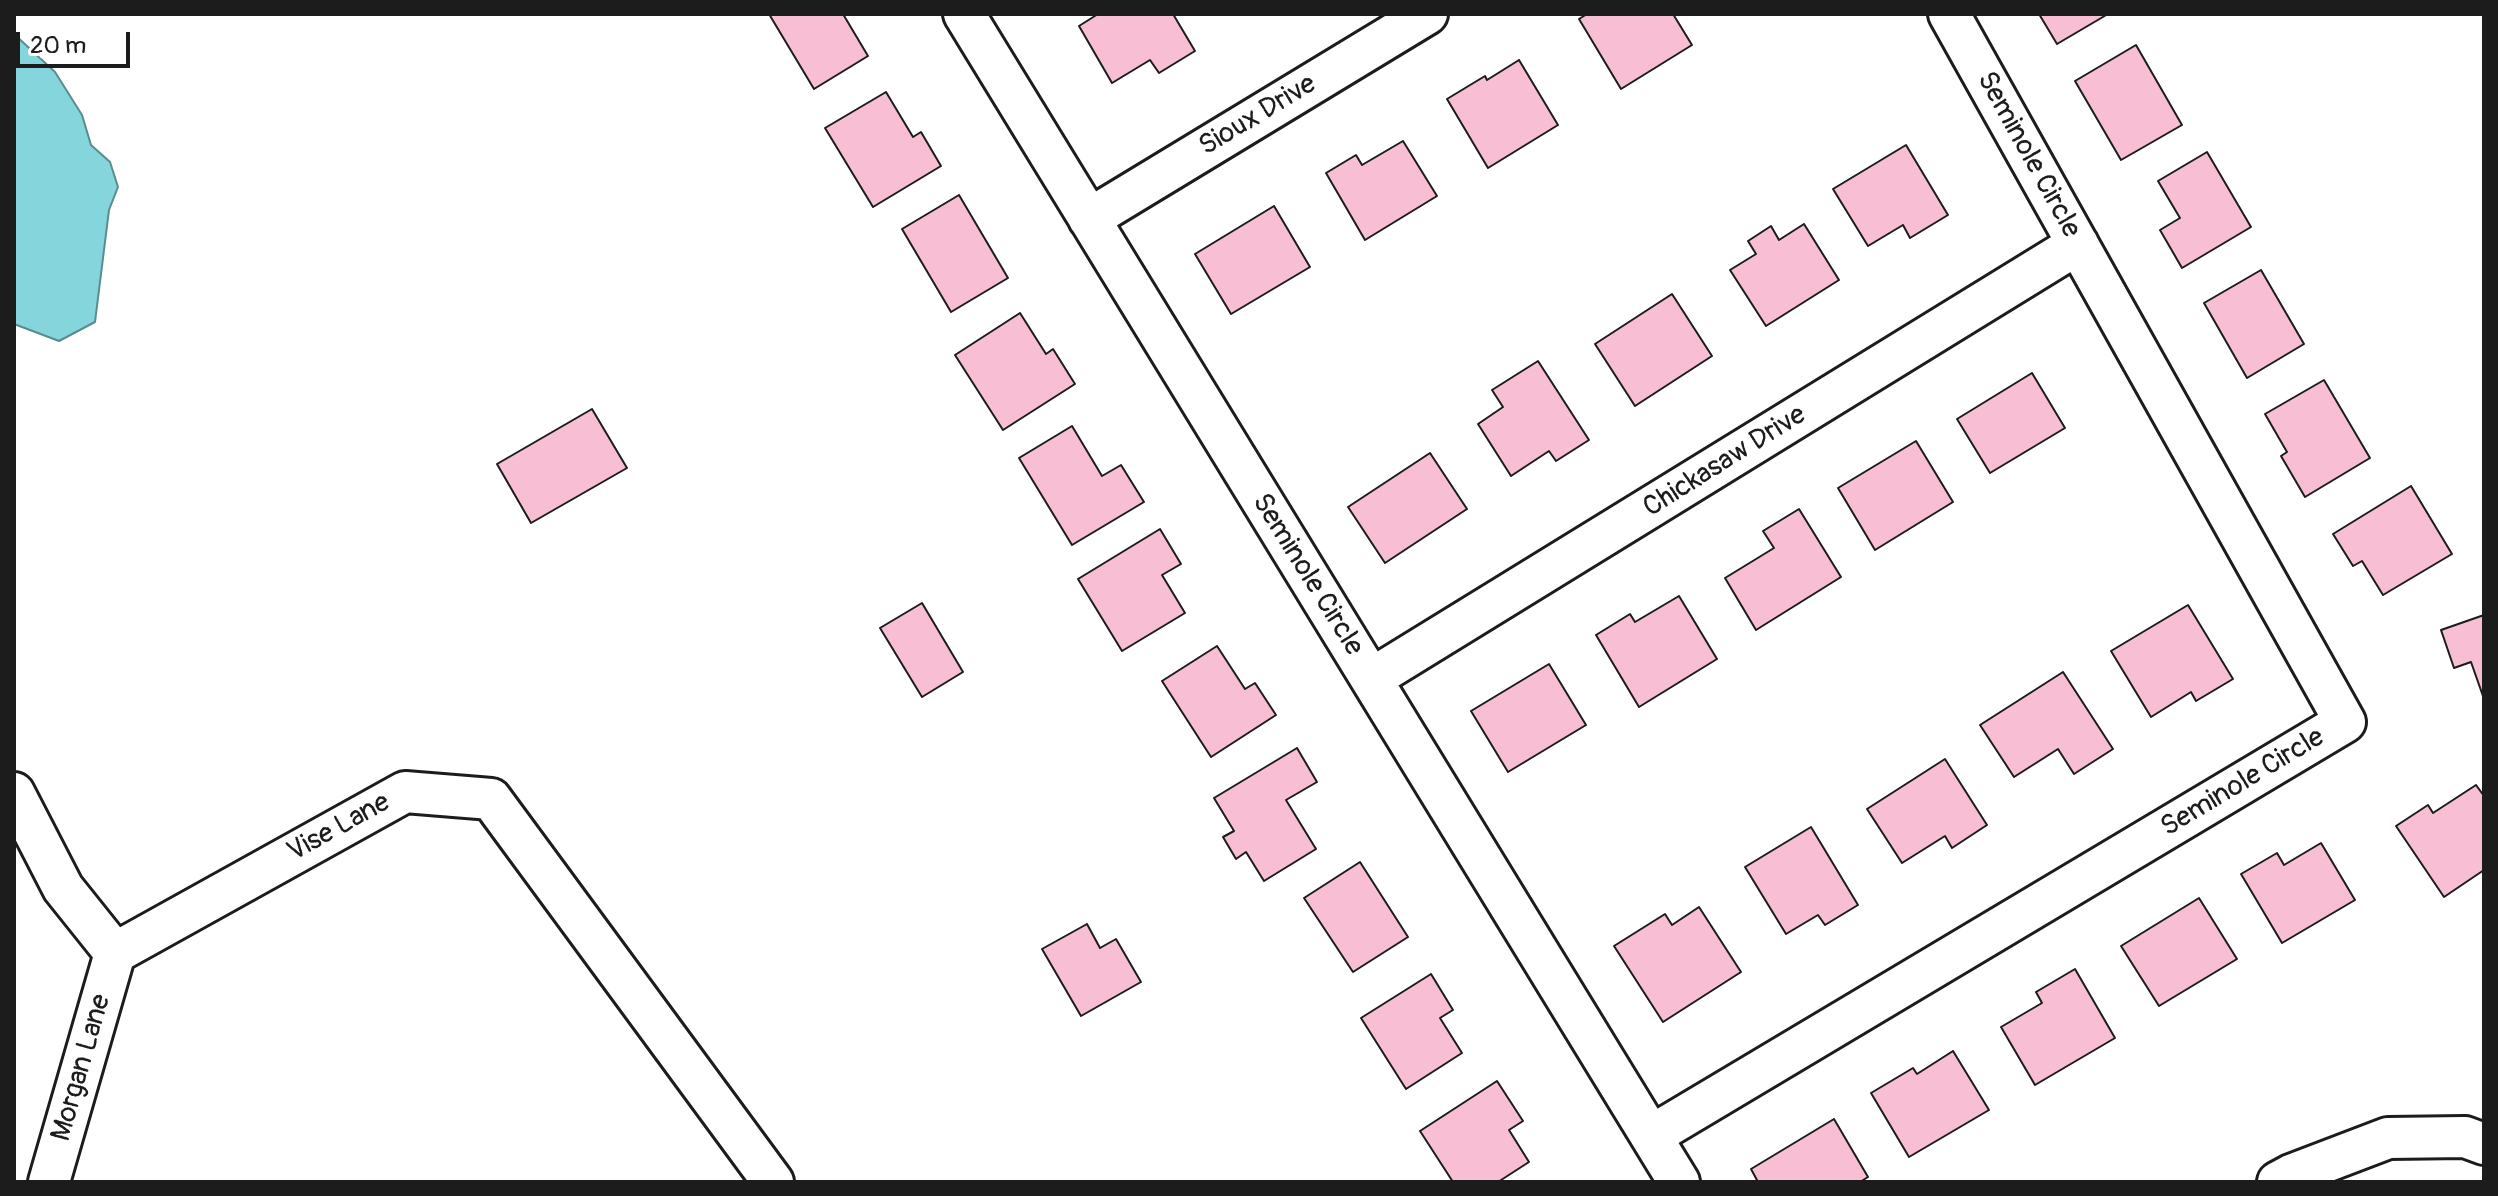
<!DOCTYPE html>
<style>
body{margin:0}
#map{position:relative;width:2498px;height:1196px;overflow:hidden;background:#fff;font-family:Pangolin,sans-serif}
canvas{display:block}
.frame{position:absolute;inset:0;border:16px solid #1c1c1c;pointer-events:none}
.scale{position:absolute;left:16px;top:32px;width:114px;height:36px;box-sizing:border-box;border:4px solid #1c1c1c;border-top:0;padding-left:10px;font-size:24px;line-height:28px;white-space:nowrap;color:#1c1c1c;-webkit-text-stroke:6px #fff;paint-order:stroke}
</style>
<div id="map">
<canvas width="2498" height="1196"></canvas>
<div class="frame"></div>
<div class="scale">20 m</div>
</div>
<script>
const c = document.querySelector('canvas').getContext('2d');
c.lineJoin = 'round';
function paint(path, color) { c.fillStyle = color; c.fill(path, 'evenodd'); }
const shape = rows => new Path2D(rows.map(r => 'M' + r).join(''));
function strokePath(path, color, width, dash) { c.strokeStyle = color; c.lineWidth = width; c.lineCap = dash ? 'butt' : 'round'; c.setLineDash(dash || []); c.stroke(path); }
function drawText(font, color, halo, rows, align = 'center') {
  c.font = font + ' Pangolin,sans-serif'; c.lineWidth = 6; c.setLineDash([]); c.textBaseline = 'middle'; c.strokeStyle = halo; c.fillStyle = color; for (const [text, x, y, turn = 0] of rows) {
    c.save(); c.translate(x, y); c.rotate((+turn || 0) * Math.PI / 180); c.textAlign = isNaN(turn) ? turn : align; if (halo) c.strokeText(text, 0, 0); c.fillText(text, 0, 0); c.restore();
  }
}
const water = shape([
 [14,34,55,72,82,115,91,145,110,162,118,187,109,210,95,322,59,341,14,324,14,34]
]);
paint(water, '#84d5dc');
strokePath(water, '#5a8b8f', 2);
const building = shape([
 [769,14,843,14,868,56,814,89,769,14],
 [1098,14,1173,14,1195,51,1159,73,1150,60,1112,83,1079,26,1098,14],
 [1587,14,1673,14,1692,45,1621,89,1579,19,1587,14],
 [2039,14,2108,14,2057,44,2039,14],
 [2136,45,2182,125,2121,160,2075,81,2136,45],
 [1519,60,1558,125,1488,168,1447,99,1485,76,1487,80,1519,60],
 [886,92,913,137,921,132,941,166,873,207,825,128,886,92],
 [1403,141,1437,196,1365,240,1326,173,1356,155,1362,165,1403,141],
 [1906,145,1948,215,1910,238,1903,225,1868,246,1833,189,1906,145],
 [2207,152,2251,227,2182,268,2160,230,2180,218,2158,181,2207,152],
 [959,195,1008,278,951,312,902,229,959,195],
 [1274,206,1310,267,1231,314,1195,254,1274,206],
 [1804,224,1839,280,1766,326,1730,270,1756,254,1748,241,1771,226,1779,240,1804,224],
 [2261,270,2304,344,2247,378,2204,303,2261,270],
 [1672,294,1712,356,1635,406,1595,344,1672,294],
 [1020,313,1046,354,1053,349,1075,384,1003,430,955,355,1020,313],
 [1538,361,1589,440,1556,461,1549,451,1511,476,1478,424,1503,407,1492,390,1538,361],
 [2032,373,2065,428,1990,473,1957,419,2032,373],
 [2324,380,2370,458,2305,497,2281,456,2287,452,2265,414,2324,380],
 [592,409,627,468,531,523,497,464,592,409],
 [1072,426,1102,476,1121,465,1144,502,1072,545,1019,458,1072,426],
 [1916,441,1953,502,1875,550,1838,488,1916,441],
 [1430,453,1467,509,1385,563,1348,507,1430,453],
 [2411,486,2452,554,2383,595,2362,561,2353,566,2333,534,2411,486],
 [1799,509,1841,577,1756,630,1725,578,1774,548,1763,531,1799,509],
 [1160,529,1181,564,1162,575,1185,613,1122,651,1078,579,1160,529],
 [1679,596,1717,659,1639,707,1596,635,1630,614,1635,622,1679,596],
 [922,603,963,672,922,697,880,628,922,603],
 [2188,605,2233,679,2196,701,2191,692,2151,717,2111,651,2188,605],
 [2484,615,2484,699,2471,662,2454,668,2441,630,2484,615],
 [1217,646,1245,689,1255,683,1276,715,1211,757,1162,681,1217,646],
 [1549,664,1586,725,1508,772,1471,711,1549,664],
 [2063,672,2113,749,2074,774,2058,749,2014,777,1980,725,2063,672],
 [1297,748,1317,782,1286,800,1316,849,1264,881,1246,852,1236,859,1223,837,1234,831,1214,798,1297,748],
 [1945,759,1987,825,1952,848,1945,836,1902,863,1867,809,1945,759],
 [2476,785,2484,796,2484,870,2444,897,2396,826,2428,805,2433,813,2476,785],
 [1811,827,1858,905,1825,925,1818,915,1786,934,1745,867,1811,827],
 [2321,843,2355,900,2282,943,2241,874,2277,853,2284,865,2321,843],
 [1360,862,1408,937,1353,972,1304,898,1360,862],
 [2199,898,2237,959,2159,1006,2121,946,2199,898],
 [1699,907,1741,972,1663,1022,1614,946,1665,914,1672,925,1699,907],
 [1087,924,1100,948,1116,939,1141,982,1081,1016,1042,949,1087,924],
 [2075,969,2115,1038,2035,1085,2001,1027,2042,1003,2036,992,2075,969],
 [1431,974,1453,1010,1440,1018,1462,1053,1406,1089,1361,1018,1431,974],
 [1953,1051,1989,1110,1909,1157,1871,1093,1913,1068,1917,1074,1953,1051],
 [1497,1081,1523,1121,1509,1130,1529,1162,1498,1182,1453,1182,1420,1131,1497,1081],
 [1834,1119,1868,1177,1860,1182,1758,1182,1751,1169,1834,1119]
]);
paint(building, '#f7bed4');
strokePath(building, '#1c1c1c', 2);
const minor = shape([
 [964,14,1679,1182],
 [1089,219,1427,14],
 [1371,679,2078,244],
 [14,793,63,888,115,953],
 [115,953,405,792,491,799,773,1182],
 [1651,1136,2345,722,1949,14],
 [49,1182,115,953],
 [2278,1182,2291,1175,2388,1138,2465,1137,2484,1144]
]);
strokePath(minor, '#1c1c1c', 46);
strokePath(minor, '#fff', 40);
drawText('28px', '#1c1c1c', '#fff', [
 ["Sioux Drive",1258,116,-31],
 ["Seminole Circle",2028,155,61],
 ["Chickasaw Drive",1725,462,-32],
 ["Seminole Circle",1307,575,58],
 ["Seminole Circle",2243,783,-31],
 ["Vise Lane",339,828,-29],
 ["Morgan Lane",82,1068,-74]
]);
</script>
